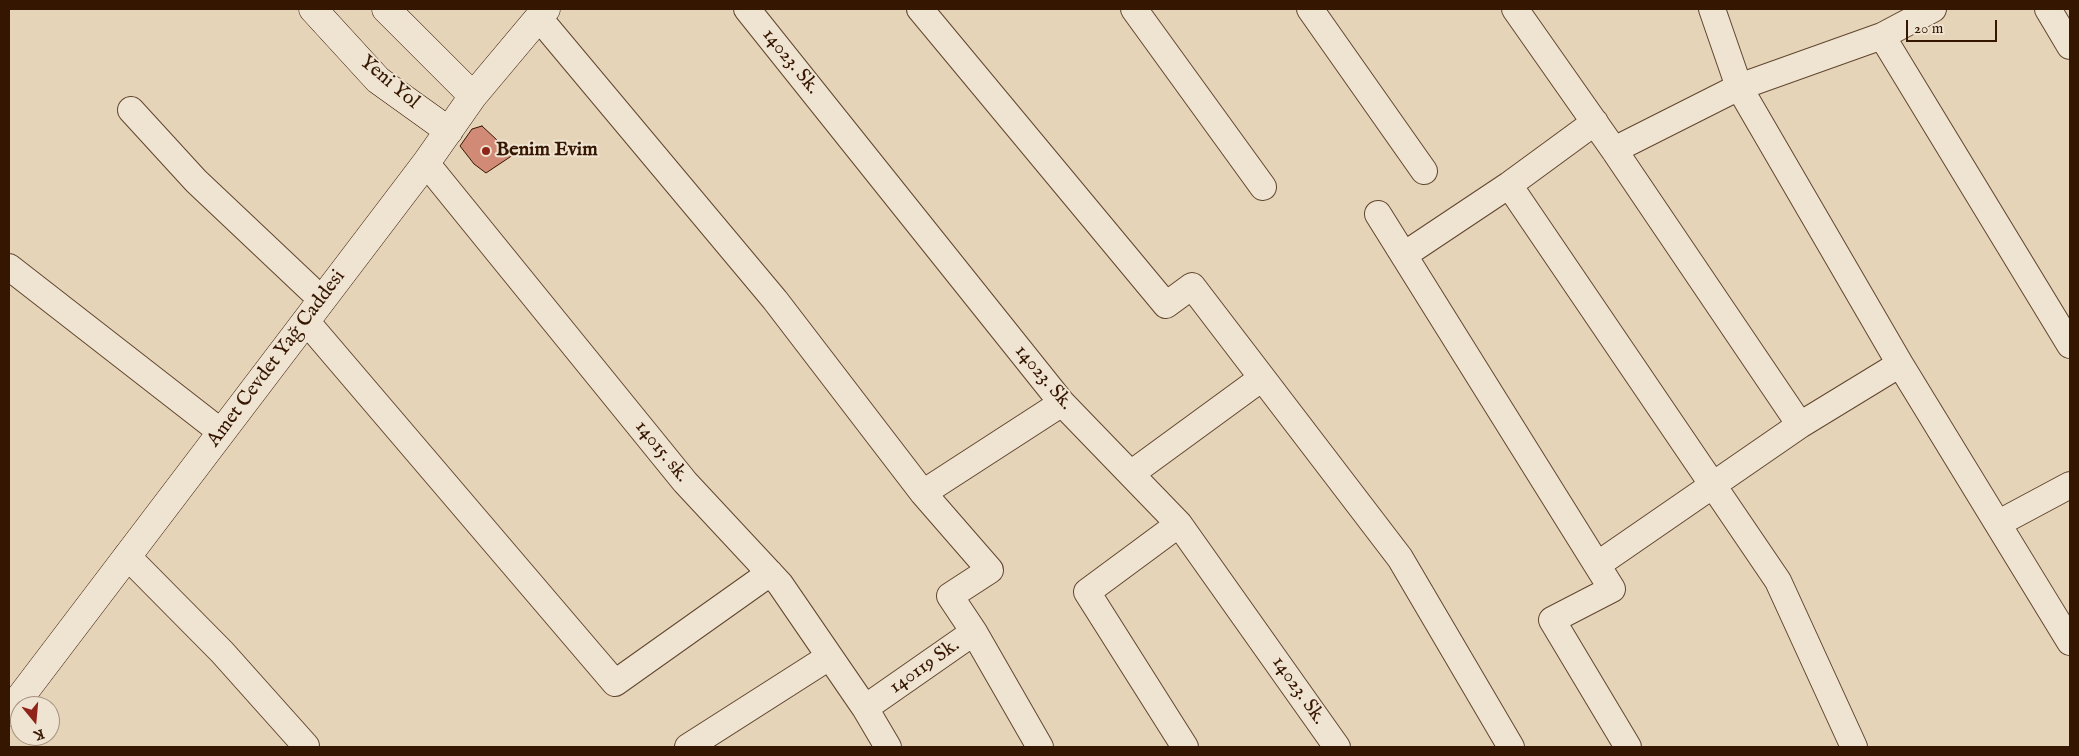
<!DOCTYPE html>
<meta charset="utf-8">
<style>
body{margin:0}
#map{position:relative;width:2079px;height:756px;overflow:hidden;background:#e6d4b8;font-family:"IM FELL English",serif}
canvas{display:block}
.frame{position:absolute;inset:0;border:10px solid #351601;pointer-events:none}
.north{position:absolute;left:10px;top:696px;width:50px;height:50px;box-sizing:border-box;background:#efe3d1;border:1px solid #a5917e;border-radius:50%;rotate:163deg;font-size:14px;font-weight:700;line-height:20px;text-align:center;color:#351601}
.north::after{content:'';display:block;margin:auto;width:18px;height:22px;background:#8f2418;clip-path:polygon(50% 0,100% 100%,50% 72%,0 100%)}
.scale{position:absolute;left:1906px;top:20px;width:91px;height:22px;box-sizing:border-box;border:2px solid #351601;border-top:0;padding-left:6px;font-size:15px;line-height:18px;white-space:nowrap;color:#351601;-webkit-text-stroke:4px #efe3d1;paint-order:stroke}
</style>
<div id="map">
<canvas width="2079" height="756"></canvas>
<div class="frame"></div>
<div class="north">K</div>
<div class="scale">20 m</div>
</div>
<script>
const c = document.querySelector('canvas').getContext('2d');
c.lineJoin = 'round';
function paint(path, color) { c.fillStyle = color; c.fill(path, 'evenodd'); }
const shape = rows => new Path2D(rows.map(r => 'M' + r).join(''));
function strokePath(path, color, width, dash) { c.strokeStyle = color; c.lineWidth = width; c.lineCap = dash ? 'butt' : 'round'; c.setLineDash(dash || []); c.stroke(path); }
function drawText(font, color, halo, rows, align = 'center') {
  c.font = font + ' "IM FELL English",serif'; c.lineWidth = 4; c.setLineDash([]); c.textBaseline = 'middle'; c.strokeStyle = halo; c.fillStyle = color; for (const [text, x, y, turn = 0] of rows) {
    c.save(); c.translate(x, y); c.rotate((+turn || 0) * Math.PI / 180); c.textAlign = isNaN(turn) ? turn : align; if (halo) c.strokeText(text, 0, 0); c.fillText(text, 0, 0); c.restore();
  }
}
const building = shape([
 [482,126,513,155,486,173,474,164,460,146,472,129,482,126]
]);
paint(building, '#d08a75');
strokePath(building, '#351601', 1);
const street = shape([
 [747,9,1062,403,1179,524,1337,747],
 [920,9,1166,305,1192,286,1400,558,1511,747],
 [1134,9,1263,187],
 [1310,9,1424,171],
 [1515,9,1614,150,1800,425],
 [1712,9,1739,87,1900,364,2070,642],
 [2048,9,2070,46],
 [539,18,775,300,923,493,990,570,950,596,974,632],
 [1882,36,2070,345],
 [131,110,196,181,322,300],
 [1614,150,1739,87,1882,36,1933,9],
 [426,163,685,482,780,584,865,708,888,747],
 [1509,185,1778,581,1854,747],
 [1378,214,1612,589,1552,620,1628,747],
 [1404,255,1509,185,1595,122],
 [9,267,221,432],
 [306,321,615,683,770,573],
 [1132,473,1262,378],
 [923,493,1062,403],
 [1999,523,2070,485],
 [1179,524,1087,592,1185,747],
 [127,556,222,652,306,746],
 [1597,565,1800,425,1900,364],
 [865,708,974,632,1040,747],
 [688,747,829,657]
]);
const secondary = shape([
 [313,9,378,80,449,131],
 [386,9,473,96],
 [9,712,426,163,473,96,546,9]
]);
strokePath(street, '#61462f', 28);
strokePath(secondary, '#351601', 29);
strokePath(street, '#efe3d1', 26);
strokePath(secondary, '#efe3d1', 28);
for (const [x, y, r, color] of [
 [486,151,5,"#8f2418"]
]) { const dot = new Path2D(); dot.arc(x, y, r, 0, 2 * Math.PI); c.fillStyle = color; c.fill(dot); strokePath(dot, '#efe3d1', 2); }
drawText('20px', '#351601', '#efe3d1', [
 ["14023. Sk.",790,62,51],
 ["Yeni Yol",389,83,40],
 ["Amet Cevdet Yağ Caddesi",277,359,-53],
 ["14023. Sk.",1043,378,50],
 ["14015. sk.",661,452,51],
 ["140119 Sk.",925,667,-35],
 ["14023. Sk.",1298,691,55]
]);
drawText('bold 20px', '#351601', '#efe3d1', [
 ["Benim Evim",496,151]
], 'left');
</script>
